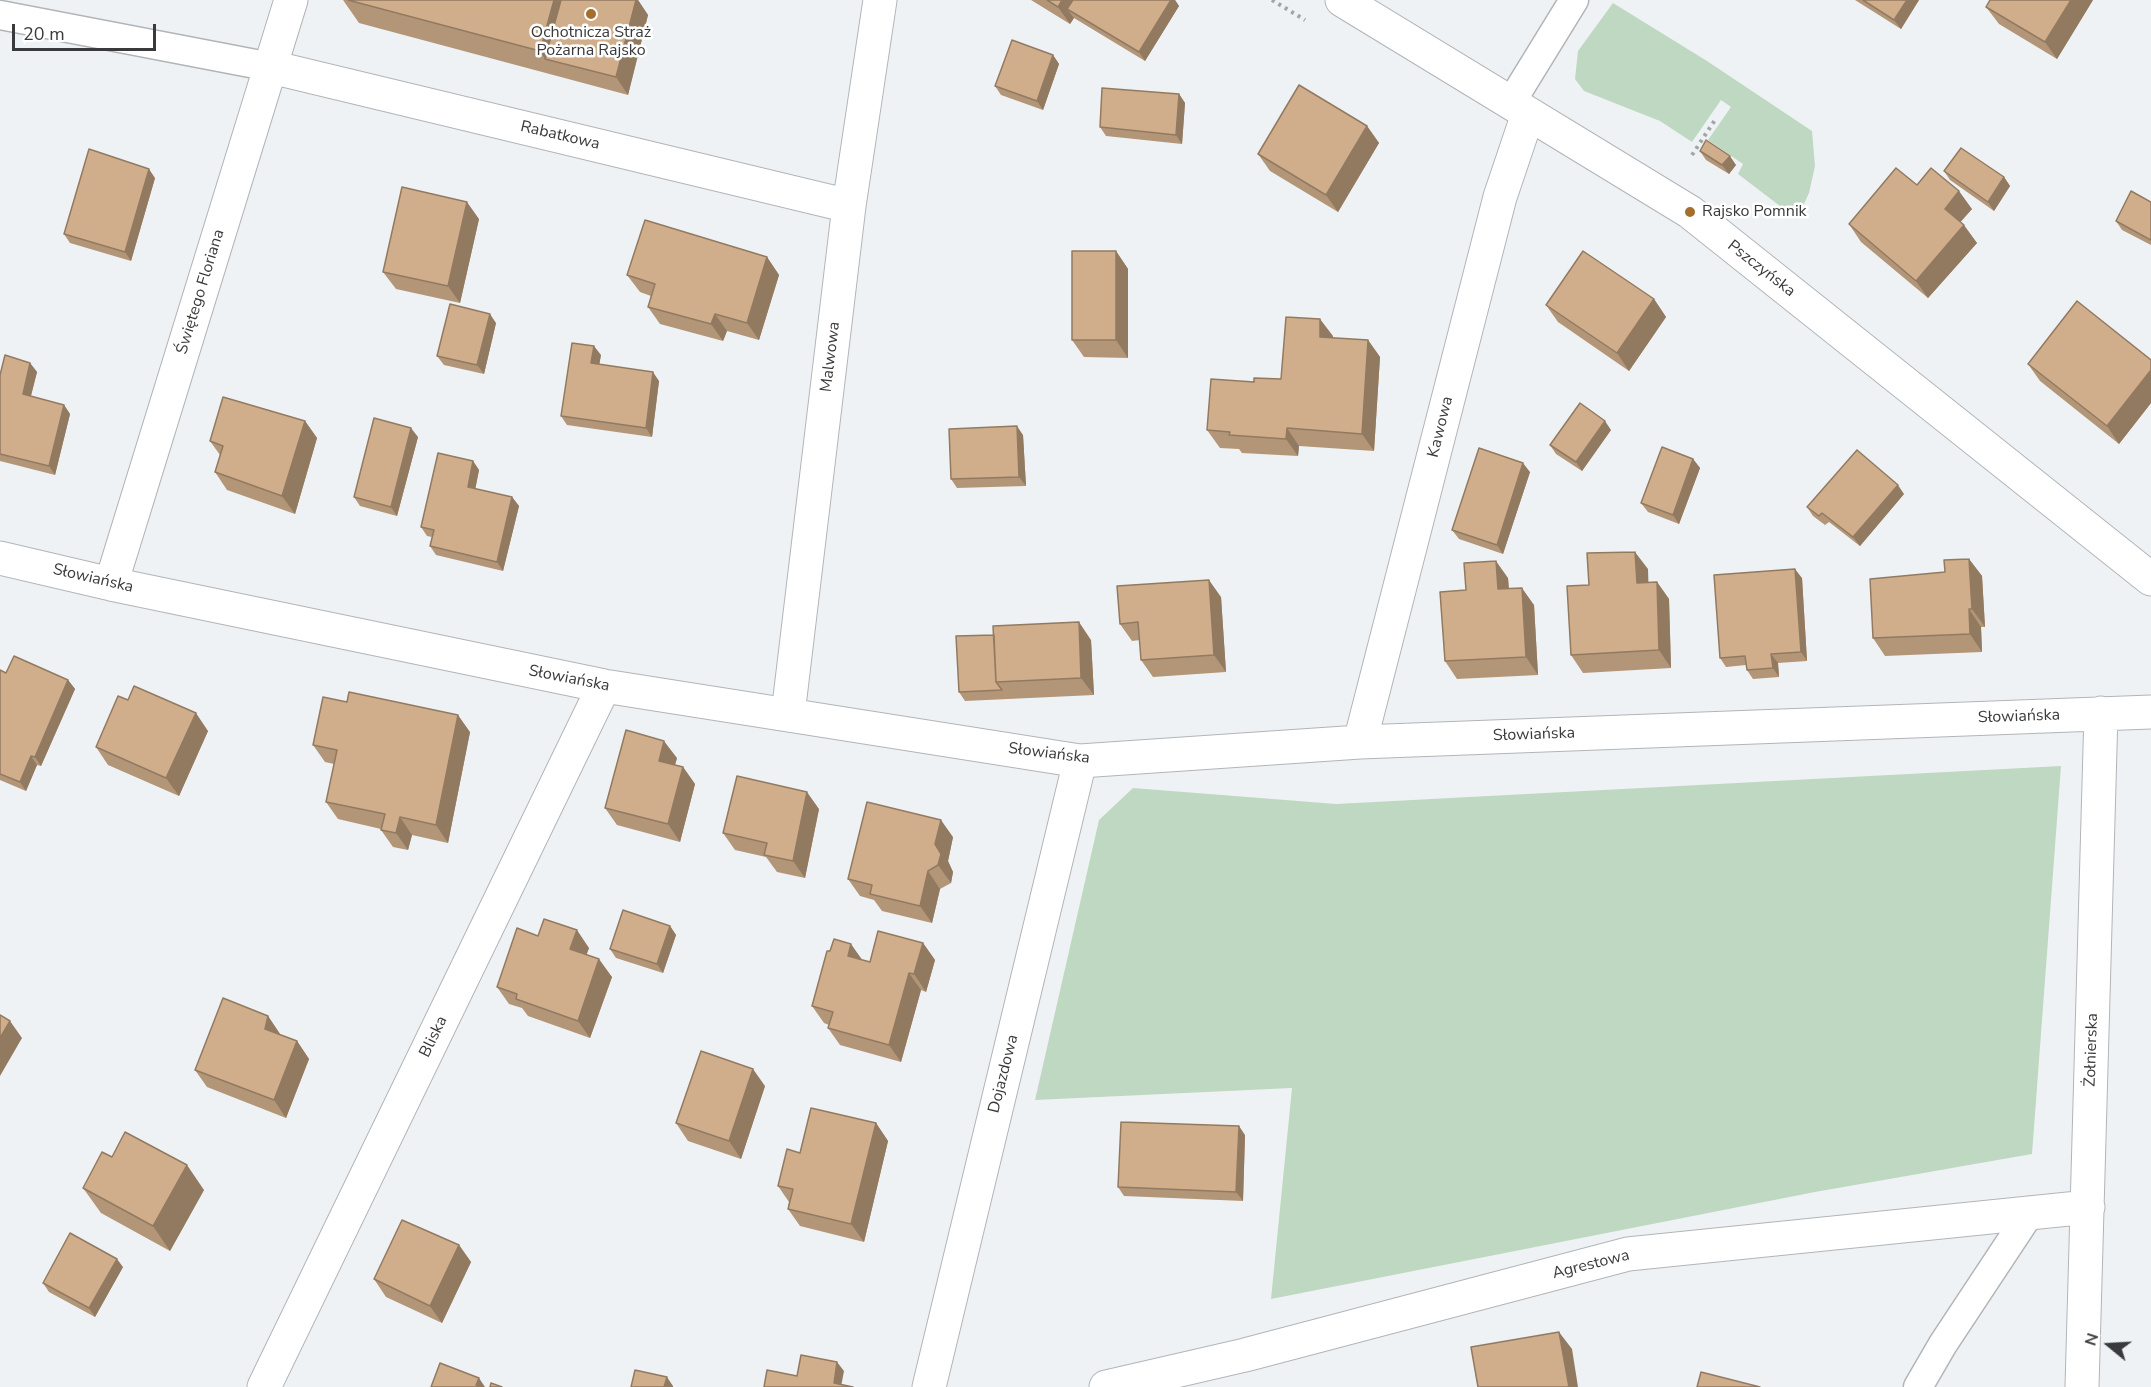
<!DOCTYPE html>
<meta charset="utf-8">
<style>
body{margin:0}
#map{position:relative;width:2151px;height:1387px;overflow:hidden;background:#eff2f5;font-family:"Nunito Sans",sans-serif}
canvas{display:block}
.north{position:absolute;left:2079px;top:1315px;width:60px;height:60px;-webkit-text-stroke:4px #fff;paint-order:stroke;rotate:288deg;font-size:16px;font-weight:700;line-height:24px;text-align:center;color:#393a3b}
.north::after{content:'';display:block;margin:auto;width:21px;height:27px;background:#393a3b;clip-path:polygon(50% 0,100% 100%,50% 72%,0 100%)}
.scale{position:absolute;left:12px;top:24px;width:144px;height:27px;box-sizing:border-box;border:3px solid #393a3b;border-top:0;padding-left:8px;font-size:18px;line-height:21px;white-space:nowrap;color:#393a3b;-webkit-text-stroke:4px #fff;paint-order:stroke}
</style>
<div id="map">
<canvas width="2151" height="1387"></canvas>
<div class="north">N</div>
<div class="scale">20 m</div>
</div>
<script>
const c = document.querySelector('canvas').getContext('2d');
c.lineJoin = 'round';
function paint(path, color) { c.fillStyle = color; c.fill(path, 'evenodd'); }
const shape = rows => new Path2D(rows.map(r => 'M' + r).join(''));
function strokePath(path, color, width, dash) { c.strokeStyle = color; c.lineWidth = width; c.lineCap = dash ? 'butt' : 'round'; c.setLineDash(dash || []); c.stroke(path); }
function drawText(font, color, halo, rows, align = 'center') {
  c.font = font + ' "Nunito Sans",sans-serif'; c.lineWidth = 5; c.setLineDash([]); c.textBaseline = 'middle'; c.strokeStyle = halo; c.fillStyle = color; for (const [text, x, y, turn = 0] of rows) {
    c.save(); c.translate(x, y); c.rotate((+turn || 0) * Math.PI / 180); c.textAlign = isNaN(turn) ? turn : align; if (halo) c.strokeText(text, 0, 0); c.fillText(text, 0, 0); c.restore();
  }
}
paint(shape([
 [1613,3,1707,61,1812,131,1815,166,1809,193,1797,219,1738,174,1743,164,1708,140,1731,107,1721,100,1692,142,1660,121,1584,91,1575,79,1578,51],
 [2061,766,2032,1154,1815,1192,1271,1299,1292,1088,1035,1100,1099,820,1133,788,1336,804]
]), '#bfd8c2');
const service = shape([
 [0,15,271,67],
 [1510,104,1574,0],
 [1918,1387,1943,1344,2031,1211]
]);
const minor = shape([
 [271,67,849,206],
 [0,558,111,584,604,686,1080,761,1360,742,2151,712],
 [111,584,291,0],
 [788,714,849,206,880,0],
 [1360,742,1500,197,1528,114],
 [264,1387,604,686],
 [929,1387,1080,761],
 [1106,1387,1245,1355,1628,1254,2088,1207],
 [2082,1387,2101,713]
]);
const secondary = shape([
 [1342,0,1690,212,2151,579]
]);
strokePath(service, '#b2b5b8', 31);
strokePath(minor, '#b2b5b8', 35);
strokePath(secondary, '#b2b5b8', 35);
strokePath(shape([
 [1272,0,1305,20],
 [1692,155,1715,120]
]), '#a2a4a6', 4, [3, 4.5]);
strokePath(service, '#fff', 28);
strokePath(minor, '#fff', 33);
strokePath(secondary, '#fff', 33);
paint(shape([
 [343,0,638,0,648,15,628,95,359,23],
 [1031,0,1175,0,1179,6,1145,61,1074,18,1070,24],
 [1855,0,1919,0,1901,29],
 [1990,0,2093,0,2057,59,1999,24,1986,7],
 [1053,55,1059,64,1043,110,1001,95,995,86],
 [1179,94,1185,103,1182,144,1106,136,1100,127],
 [1367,126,1379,143,1338,212,1270,171,1258,154],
 [1700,151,1736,165,1729,174,1706,160],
 [1944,171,2004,177,2010,186,1994,211,1950,180],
 [155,178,131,261,70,243,64,234],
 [1917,185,1972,209,1960,222,1977,243,1928,298,1861,242,1849,224],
 [2151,202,2151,245,2122,230,2116,221],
 [479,219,460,303,396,289,383,272],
 [1116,251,1128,269,1128,358,1084,357,1072,340],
 [767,257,779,275,759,340,727,331,723,341,660,324,648,307,651,296,640,292,627,275],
 [1654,299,1666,317,1629,371,1558,322,1546,305],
 [496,323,484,374,444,365,437,356],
 [1333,336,1333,338,1368,340,1380,357,1374,451,1299,446,1298,456,1242,453,1239,449,1220,448,1207,430,1254,382,1281,379],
 [601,355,599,364,659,381,652,437,567,425,561,416],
 [2151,360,2151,403,2119,444,2040,381,2028,364],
 [30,363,37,372,31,396,64,405,70,414,55,475,0,461,0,375],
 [305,421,317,438,295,514,227,490,215,472,220,455,210,441],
 [1611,430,1582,471,1556,454,1550,445],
 [1023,435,1026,486,957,488,951,479],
 [418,437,397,516,360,506,354,497],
 [1693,459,1700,468,1679,524,1648,512,1641,503],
 [473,461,479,470,475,489,512,497,519,506,503,571,436,555,430,546,432,537,427,536,421,527],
 [1530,472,1503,554,1459,539,1452,530],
 [1904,494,1860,546,1829,522,1825,525,1813,516,1807,507],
 [1969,559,1982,576,1985,627,1981,627,1982,652,1885,656,1873,638,1945,572],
 [1648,569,1648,582,1657,582,1669,599,1671,668,1583,673,1571,655,1589,585],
 [1508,578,1509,588,1534,605,1538,675,1457,679,1445,661,1466,590],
 [1802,578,1807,661,1778,663,1779,677,1753,679,1747,670,1746,665,1726,667,1720,658],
 [1221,597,1226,672,1153,677,1141,660,1140,640,1132,641,1120,624],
 [1091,640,1094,695,965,701,959,692],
 [0,670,6,673,68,680,75,689,41,766,37,765,26,791,0,780],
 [128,700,208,731,179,796,108,765,96,747],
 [470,732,448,843,412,835,408,850,393,847,381,830,381,829,338,819,326,802,334,764,325,762,313,745],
 [677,758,675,765,683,767,695,784,680,842,617,825,605,808],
 [819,809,805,878,777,872,766,857,735,850,723,833],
 [953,837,948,861,953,872,951,883,940,889,932,923,882,911,874,900,860,896,848,879],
 [670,926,676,935,663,973,616,958,610,949],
 [538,936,589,948,586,955,612,977,590,1038,528,1016,522,1008,509,1004,497,987],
 [923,943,935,960,926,992,921,990,901,1062,840,1045,828,1028,829,1025,824,1023,812,1006,863,960,870,962],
 [268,1016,280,1034,280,1035,297,1041,309,1059,286,1118,207,1087,195,1070],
 [765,1086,741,1159,688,1141,676,1123],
 [876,1123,888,1141,864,1242,800,1226,788,1209,789,1202,778,1186,800,1153],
 [1245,1135,1243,1201,1124,1196,1118,1187],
 [112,1157,204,1190,170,1251,101,1213,83,1188],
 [459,1245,471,1262,442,1323,386,1297,374,1279],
 [123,1267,95,1317,49,1292,43,1283]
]), '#b39678');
paint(shape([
 [554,0,578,0,545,59,540,51],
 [636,0,638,0,648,15,628,95,616,77],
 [1062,0,1084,0,1067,9,1074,18,1070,24,1058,7],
 [1171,0,1175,0,1179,6,1145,61,1139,52],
 [1907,0,1919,0,1901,29,1894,20],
 [2071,0,2093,0,2057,59,2045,42],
 [1053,55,1059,64,1043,110,1037,101],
 [1179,94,1185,103,1182,144,1176,135],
 [1367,126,1379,143,1338,212,1326,195],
 [1730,156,1736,165,1729,174,1722,165],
 [149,169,155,178,131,261,125,252],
 [2004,177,2010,186,1994,211,1988,202],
 [1959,191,1972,209,1957,226,1945,209],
 [467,202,479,219,460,303,448,286],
 [1964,225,1977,243,1928,298,1916,281],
 [1116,251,1128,269,1128,358,1116,340],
 [767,257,779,275,759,340,747,323],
 [1654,299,1666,317,1629,371,1617,353],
 [490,314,496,323,484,374,477,365],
 [715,314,727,331,723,341,711,324],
 [1320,319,1333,336,1332,354,1320,337],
 [1368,340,1380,357,1374,451,1362,434],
 [594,346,601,355,598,372,591,363],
 [30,363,37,372,29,403,23,394],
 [2151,370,2151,403,2119,444,2107,426],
 [653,372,659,381,652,437,646,428],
 [64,405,70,414,55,475,49,466],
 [305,421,317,438,295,514,282,496],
 [1605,421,1611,430,1582,471,1576,462],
 [1017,426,1023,435,1026,486,1019,477],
 [411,428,418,437,397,516,391,507],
 [1287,428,1299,446,1298,456,1286,439],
 [1693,459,1700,468,1679,524,1673,515],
 [473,461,479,470,474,496,468,487],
 [1523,463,1530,472,1503,554,1497,545],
 [1898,485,1904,494,1860,546,1853,537],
 [512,497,519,506,503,571,497,562],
 [1635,552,1648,569,1649,600,1637,583],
 [1969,559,1982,576,1985,627,1972,609],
 [1496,561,1508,578,1510,607,1498,589],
 [1795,569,1802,578,1807,661,1801,652],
 [1209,580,1221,597,1226,672,1214,655],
 [1657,582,1669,599,1671,668,1659,650],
 [1522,588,1534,605,1538,675,1526,657],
 [1969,609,1981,627,1982,652,1970,634],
 [1079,622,1091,640,1094,695,1081,678],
 [1771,654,1778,663,1779,677,1773,668],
 [68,680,75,689,41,766,35,757],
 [196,713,208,731,179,796,166,778],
 [458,715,470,732,448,843,436,825],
 [664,741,677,758,671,778,659,761],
 [31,756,37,765,26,791,20,782],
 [683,767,695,784,680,842,668,824],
 [807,792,819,809,805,878,793,861],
 [400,817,412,835,408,850,396,833],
 [941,820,953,837,948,861,953,872,951,883,938,865,935,844],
 [928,871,940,889,932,923,920,906],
 [670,926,676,935,663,973,657,964],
 [577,930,589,948,582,967,570,949],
 [923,943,935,960,926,992,914,974],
 [851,944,863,961,848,956],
 [599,959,612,977,590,1038,578,1021],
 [909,973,921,990,901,1062,889,1045],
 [268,1016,280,1034,277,1047,265,1029],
 [10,1021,22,1038,0,1076,0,1038],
 [297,1041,309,1059,286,1118,274,1100],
 [753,1069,765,1086,741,1159,729,1141],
 [876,1123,888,1141,864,1242,851,1224],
 [1239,1126,1245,1135,1243,1201,1236,1192],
 [187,1165,204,1190,170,1251,153,1226],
 [459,1245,471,1262,442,1323,430,1306],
 [117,1259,123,1267,95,1317,89,1308],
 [1559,1332,1572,1349,1578,1387,1569,1387],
 [837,1362,844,1371,841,1387,834,1383],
 [667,1377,673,1386,673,1387,664,1387],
 [479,1378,485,1387,478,1387,476,1385]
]), '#927a61');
const building = shape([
 [348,0,554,0,540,51,348,0],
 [561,0,636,0,616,77,545,59,561,0],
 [1047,0,1062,0,1058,7,1047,0],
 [1073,0,1171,0,1139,52,1067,9,1073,0],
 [1863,0,1907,0,1894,20,1863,0],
 [1990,0,2071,0,2045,42,1986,7,1990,0],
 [1012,40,1053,55,1037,101,995,86,1012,40],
 [1299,85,1367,126,1326,195,1258,154,1299,85],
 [1102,88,1179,94,1176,135,1100,127,1102,88],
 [1706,140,1730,156,1722,165,1700,151,1706,140],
 [1961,148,2004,177,1988,202,1944,171,1961,148],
 [89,149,149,169,125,252,64,234,89,149],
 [1896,168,1917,185,1931,168,1959,191,1945,209,1964,225,1916,281,1849,224,1896,168],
 [402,187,467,202,448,286,383,272,402,187],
 [2131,191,2151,202,2151,240,2116,221,2131,191],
 [645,220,767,257,747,323,715,314,711,324,648,307,655,284,627,275,645,220],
 [1072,251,1116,251,1116,340,1072,340,1072,251],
 [1583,251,1654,299,1617,353,1546,305,1583,251],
 [2077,301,2151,360,2151,370,2107,426,2028,364,2077,301],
 [450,304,490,314,477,365,437,356,450,304],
 [1286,317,1320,319,1320,337,1368,340,1362,434,1287,428,1286,439,1229,435,1230,432,1207,430,1211,379,1254,382,1254,378,1281,379,1286,317],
 [572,343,594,346,591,363,653,372,646,428,561,416,572,343],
 [5,355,30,363,23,394,64,405,49,466,0,454,0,375,5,355],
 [223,397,305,421,282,496,215,472,223,446,210,441,223,397],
 [1580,403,1605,421,1576,462,1550,445,1580,403],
 [374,418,411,428,391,507,354,497,374,418],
 [1017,426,1019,477,951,479,949,429,1017,426],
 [1662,447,1693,459,1673,515,1641,503,1662,447],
 [1479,448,1523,463,1497,545,1452,530,1479,448],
 [1857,450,1898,485,1853,537,1822,513,1819,516,1807,507,1857,450],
 [438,453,473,461,468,487,512,497,497,562,430,546,434,530,421,527,438,453],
 [1635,552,1637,583,1657,582,1659,650,1571,655,1567,586,1589,585,1587,553,1635,552],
 [1969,559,1972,609,1969,609,1970,634,1873,638,1870,579,1945,572,1944,560,1969,559],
 [1496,561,1498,589,1522,588,1526,657,1445,661,1440,592,1466,590,1464,563,1496,561],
 [1795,569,1801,652,1771,654,1773,668,1747,670,1745,656,1720,658,1714,575,1795,569],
 [1209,580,1214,655,1141,660,1138,622,1120,624,1117,586,1209,580],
 [1079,622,1081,678,996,682,993,626,1079,622],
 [994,635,996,682,1002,690,959,692,956,636,994,635],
 [14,656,68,680,35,757,31,756,20,782,0,774,0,670,6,673,14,656],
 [134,686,196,713,166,778,96,747,118,696,128,700,134,686],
 [349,692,458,715,436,825,400,817,396,833,381,830,385,814,326,802,337,750,313,745,323,697,347,702,349,692],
 [626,730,664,741,659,761,683,767,668,824,605,808,626,730],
 [737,776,807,792,793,861,764,855,767,843,723,833,737,776],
 [867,802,941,820,935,844,941,854,938,865,928,871,920,906,870,894,872,885,848,879,867,802],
 [623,910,670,926,657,964,610,949,623,910],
 [544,919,577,930,570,949,599,959,578,1021,516,999,517,994,497,987,517,928,538,936,544,919],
 [878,931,923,943,914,974,909,973,889,1045,828,1028,833,1012,812,1006,827,951,830,951,834,939,851,944,848,956,870,962,878,931],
 [223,998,268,1016,265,1029,297,1041,274,1100,195,1070,223,998],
 [0,1015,10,1021,0,1038,0,1015],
 [701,1051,753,1069,729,1141,676,1123,701,1051],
 [811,1108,876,1123,851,1224,788,1209,793,1189,778,1186,787,1149,800,1153,811,1108],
 [1121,1122,1239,1126,1236,1192,1118,1187,1121,1122],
 [125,1132,187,1165,153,1226,83,1188,102,1152,112,1157,125,1132],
 [402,1220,459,1245,430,1306,374,1279,402,1220],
 [70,1233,117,1259,89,1308,43,1283,70,1233],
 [1559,1332,1569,1387,1478,1387,1471,1347,1559,1332],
 [801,1355,837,1362,834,1383,853,1387,764,1387,767,1370,797,1376,801,1355],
 [440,1363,479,1378,476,1385,482,1387,431,1387,440,1363],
 [635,1370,667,1377,664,1387,631,1387,635,1370],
 [1701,1372,1760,1387,1697,1387,1701,1372],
 [491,1383,502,1387,490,1387,491,1383]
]);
paint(building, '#d0ae8b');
strokePath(building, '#927a61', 1.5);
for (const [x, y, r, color] of [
 [591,14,6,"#a66e2b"],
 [1690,212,6,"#a66e2b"]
]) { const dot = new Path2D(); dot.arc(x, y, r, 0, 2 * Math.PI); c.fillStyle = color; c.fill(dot); strokePath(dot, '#fff', 2); }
drawText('16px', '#393a3b', '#fff', [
 ["Ochotnicza Straż",591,33],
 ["Pożarna Rajsko",591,51],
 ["Rajsko Pomnik",1702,212,"left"]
]);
drawText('16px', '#393a3b', '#fff', [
 ["Rabatkowa",560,136,13],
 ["Pszczyńska",1761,269,38],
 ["Świętego Floriana",201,292,-73],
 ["Malwowa",831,357,-83],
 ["Kawowa",1441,427,-76],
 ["Słowiańska",93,579,13],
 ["Słowiańska",569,679,11],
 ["Słowiańska",2019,717,-2],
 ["Słowiańska",1534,735,-2],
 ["Słowiańska",1049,754,7],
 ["Bliska",434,1037,-64],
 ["Żołnierska",2092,1050,-88],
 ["Dojazdowa",1004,1074,-76],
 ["Agrestowa",1591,1265,-14]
]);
</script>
